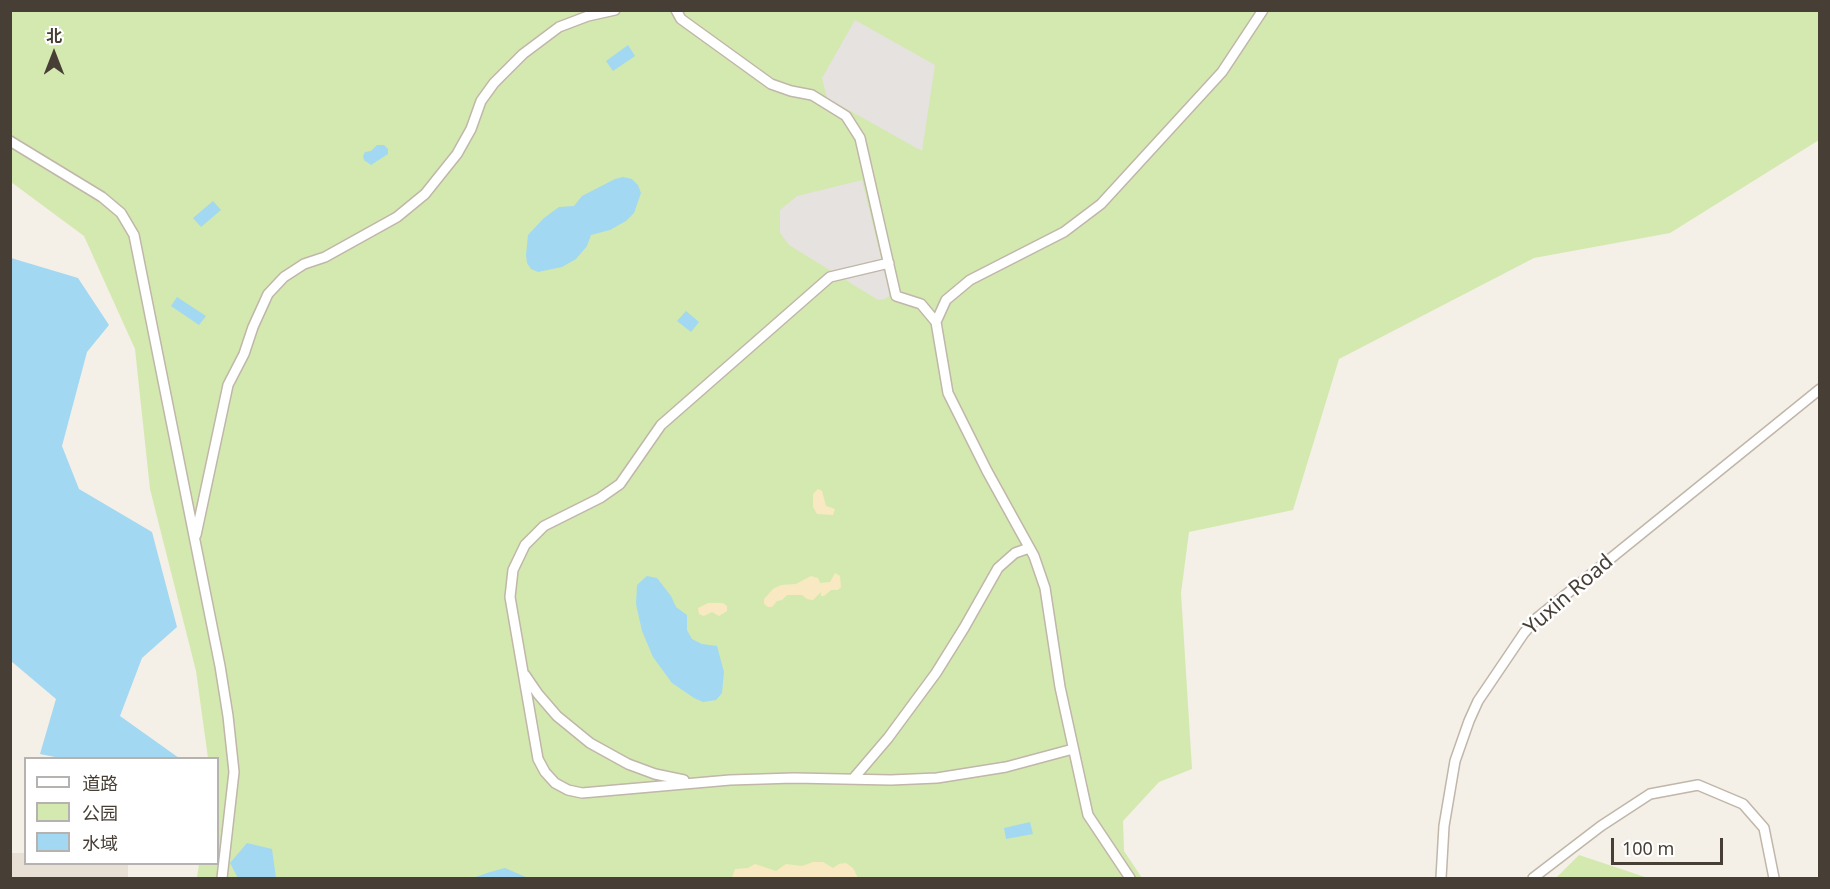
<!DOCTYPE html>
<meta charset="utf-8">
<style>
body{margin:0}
#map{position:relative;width:1830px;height:889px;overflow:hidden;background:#f4efe7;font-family:"Noto Sans","Noto Sans SC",sans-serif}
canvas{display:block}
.frame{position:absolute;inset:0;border:12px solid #473f36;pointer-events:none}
.legend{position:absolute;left:24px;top:757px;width:195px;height:108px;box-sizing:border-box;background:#fff;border:2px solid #b5b2af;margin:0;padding:8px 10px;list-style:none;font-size:18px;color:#473f36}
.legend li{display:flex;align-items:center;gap:12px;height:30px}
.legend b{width:30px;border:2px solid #b5b2af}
.north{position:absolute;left:24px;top:24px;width:60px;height:60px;-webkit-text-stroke:4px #fff;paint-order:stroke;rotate:0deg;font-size:16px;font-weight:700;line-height:24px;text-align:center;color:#473f36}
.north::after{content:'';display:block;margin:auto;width:21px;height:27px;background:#473f36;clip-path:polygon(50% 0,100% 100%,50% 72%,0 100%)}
.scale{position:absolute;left:1611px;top:838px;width:112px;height:27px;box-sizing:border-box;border:3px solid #473f36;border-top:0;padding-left:8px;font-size:18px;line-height:21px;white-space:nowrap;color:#473f36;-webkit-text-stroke:4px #fff;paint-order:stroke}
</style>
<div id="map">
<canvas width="1830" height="889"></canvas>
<div class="frame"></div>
<ul class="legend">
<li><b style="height:8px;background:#fff"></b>道路</li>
<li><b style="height:16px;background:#d4e9af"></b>公园</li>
<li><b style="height:16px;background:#a2d8f2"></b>水域</li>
</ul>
<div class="north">北</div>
<div class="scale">100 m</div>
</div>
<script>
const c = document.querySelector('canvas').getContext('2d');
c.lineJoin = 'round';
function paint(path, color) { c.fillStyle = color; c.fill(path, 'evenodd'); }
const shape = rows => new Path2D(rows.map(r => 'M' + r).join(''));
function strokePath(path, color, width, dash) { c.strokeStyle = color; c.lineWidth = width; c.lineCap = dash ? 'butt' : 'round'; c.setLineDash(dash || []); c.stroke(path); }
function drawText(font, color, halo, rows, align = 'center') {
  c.font = font + ' "Noto Sans",sans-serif'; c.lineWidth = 5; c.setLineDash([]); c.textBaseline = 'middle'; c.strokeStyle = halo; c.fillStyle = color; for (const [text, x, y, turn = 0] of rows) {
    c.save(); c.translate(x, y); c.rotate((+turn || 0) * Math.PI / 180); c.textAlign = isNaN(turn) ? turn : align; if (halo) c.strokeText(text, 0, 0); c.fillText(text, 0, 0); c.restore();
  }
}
paint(shape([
 [11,853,25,853,26,864,128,864,128,878,11,878]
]), '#e8e0d5');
paint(shape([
 [11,11,1819,11,1819,140,1670,233,1534,258,1339,359,1293,510,1189,532,1181,593,1192,769,1159,782,1123,821,1124,851,1142,878,197,878,199,864,218,864,218,758,208,758,196,671,150,489,135,349,84,236,11,182],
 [1579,855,1648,878,1556,878]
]), '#d4e9af');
paint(shape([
 [818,489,822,491,826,506,835,509,833,515,817,514,813,507,813,494],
 [835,573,840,576,841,587,838,590,831,590,824,596,821,596,821,592,813,600,807,599,802,595,787,595,782,600,777,601,772,607,768,607,764,604,764,599,773,589,781,585,796,584,811,576,818,578,820,583,830,582],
 [708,603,723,603,727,606,727,611,719,616,712,612,704,616,699,614,698,608],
 [813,862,823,862,833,868,839,864,846,863,853,868,858,878,732,878,735,869,748,868,755,864,776,871,786,864,802,866]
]), '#f9e9c2');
paint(shape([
 [855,20,935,65,922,151,827,98,822,78],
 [862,180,890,295,885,299,878,300,789,245,780,233,780,210,797,196]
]), '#e5e2df');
paint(shape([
 [628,45,635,56,613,71,606,61],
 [377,145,384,145,388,149,388,154,371,165,364,160,363,156,365,152,371,151],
 [623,177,632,179,638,185,641,193,634,213,626,221,610,230,591,235,587,246,576,259,562,267,538,272,531,269,527,263,526,255,528,235,544,218,559,207,574,206,582,196,615,179],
 [213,201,221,210,201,227,193,218],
 [11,258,78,278,109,325,87,352,62,446,79,489,152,532,177,627,142,658,120,716,179,758,60,758,40,754,56,699,11,661],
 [177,297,206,316,199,325,171,306],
 [686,311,699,322,691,332,677,321],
 [647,576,657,578,671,596,676,607,687,615,687,630,692,639,702,644,717,646,724,672,722,693,716,700,703,702,694,698,672,683,653,657,642,631,636,604,637,585],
 [1030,822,1033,834,1006,839,1004,828],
 [247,843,272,849,276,878,238,878,230,863],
 [505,868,528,878,473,878,490,872]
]), '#a2d8f2');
const minor = shape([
 [676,10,681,19,771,84,791,91,812,95,846,116,860,138,896,296,921,304,936,322],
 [10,141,102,197,121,213,134,235,220,666,228,716,234,772,222,878],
 [889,263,830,277,661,425,620,484,600,498,544,526,525,545,513,570,510,597,538,759,545,772,555,783,568,790,582,793,730,780,794,778,891,780,937,778,1006,767,1073,749],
 [196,535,228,385,244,354,253,327,268,294,284,277,304,264,325,257,397,217,425,194,457,154,471,129,481,101,494,83,523,54,559,27,588,16,615,10],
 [525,675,538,694,557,716,590,743,628,764,655,774,684,780],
 [853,779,888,738,936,673,964,628,998,568,1015,553,1029,548],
 [1130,878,1088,815,1060,687,1045,588,1034,556,987,471,948,393,936,322,946,300,970,280,1064,232,1101,204,1222,72,1263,10],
 [1441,878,1444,826,1455,761,1469,721,1478,701,1524,633,1537,618,1820,389],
 [1533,878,1601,826,1650,794,1698,785,1743,804,1764,828,1774,878]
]);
strokePath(minor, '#c0b6a9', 12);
strokePath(minor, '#fff', 9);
drawText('21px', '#473f36', '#fff', [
 ["Yuxin Road",1569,595,-41]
]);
</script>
